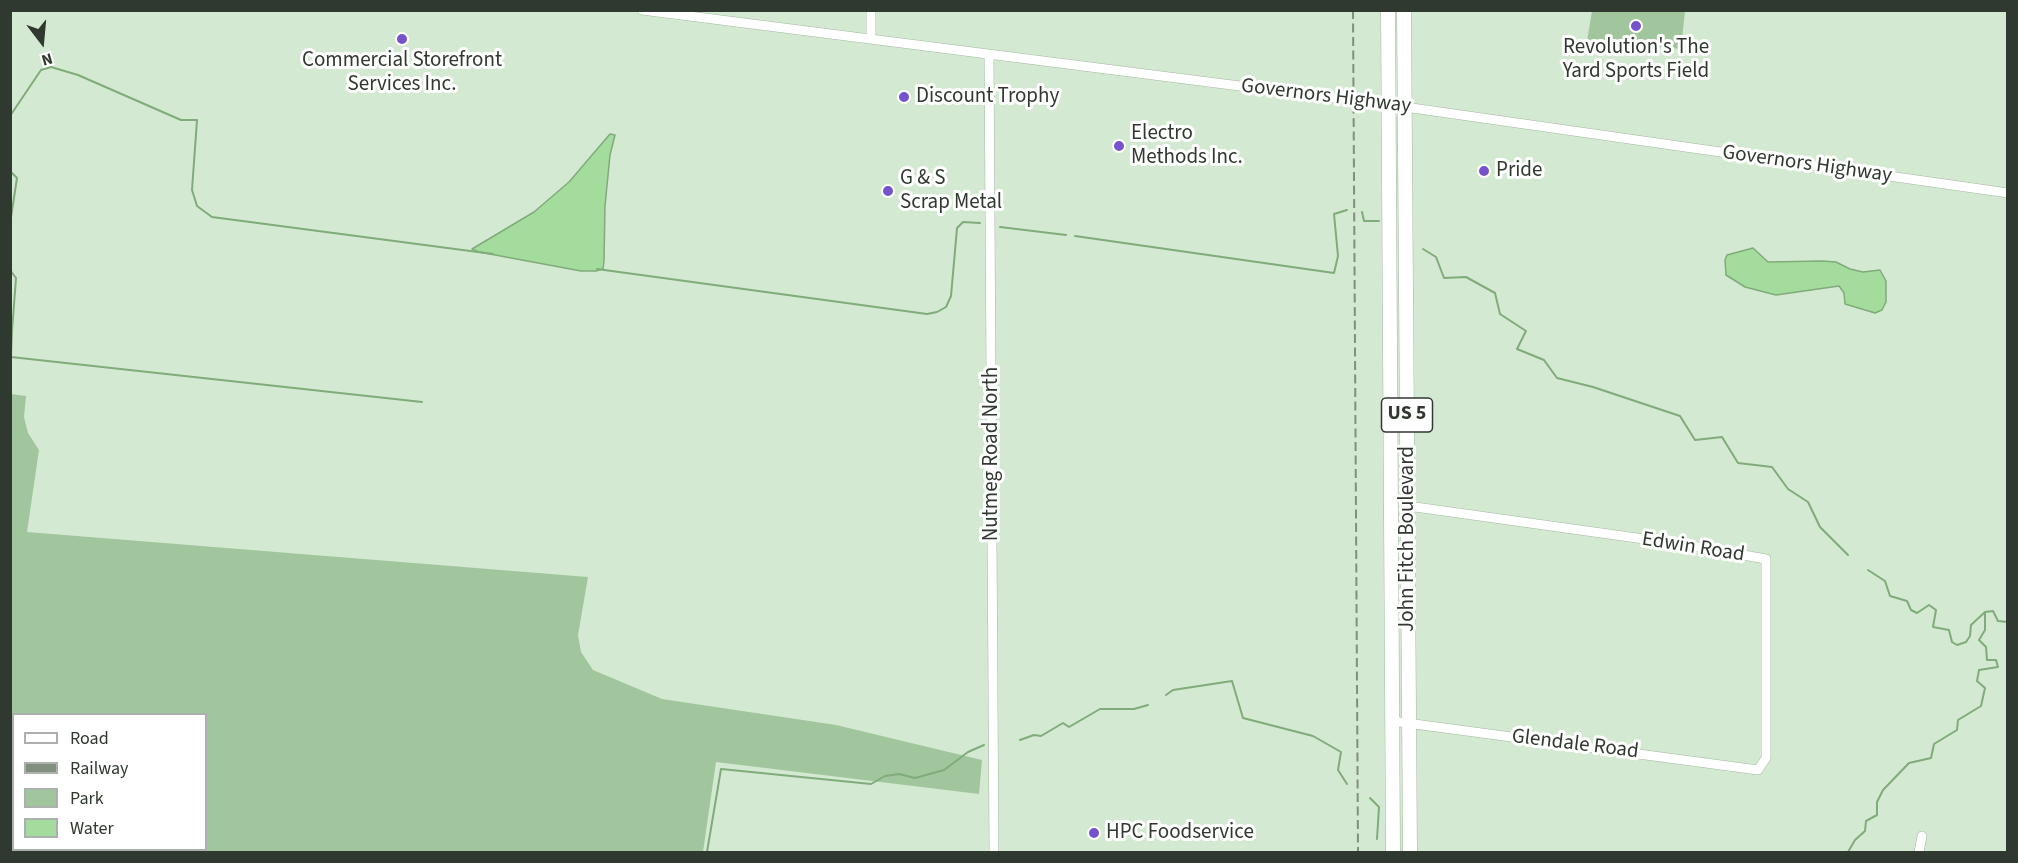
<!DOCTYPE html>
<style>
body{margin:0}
#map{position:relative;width:2018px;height:863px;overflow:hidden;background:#d4e9d1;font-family:"Source Sans 3",sans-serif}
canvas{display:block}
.frame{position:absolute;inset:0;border:12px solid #30392f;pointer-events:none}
.legend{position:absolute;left:12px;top:713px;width:195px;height:138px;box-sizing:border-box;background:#fff;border:2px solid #acb0ac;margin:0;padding:8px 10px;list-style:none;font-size:18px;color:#30392f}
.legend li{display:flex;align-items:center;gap:12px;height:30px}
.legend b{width:30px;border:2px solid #acb0ac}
.north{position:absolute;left:12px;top:12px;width:60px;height:60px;-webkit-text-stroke:4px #fff;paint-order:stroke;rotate:164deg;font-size:16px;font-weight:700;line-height:24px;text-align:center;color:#30392f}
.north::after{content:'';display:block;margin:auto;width:21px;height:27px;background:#30392f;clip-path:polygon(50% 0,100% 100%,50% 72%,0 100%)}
</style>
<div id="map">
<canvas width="2018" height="863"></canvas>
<div class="frame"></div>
<ul class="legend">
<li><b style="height:8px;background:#fff"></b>Road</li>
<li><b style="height:8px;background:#808f7e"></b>Railway</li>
<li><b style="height:16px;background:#a1c69d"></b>Park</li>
<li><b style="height:16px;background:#a3dc9c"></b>Water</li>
</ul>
<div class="north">N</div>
</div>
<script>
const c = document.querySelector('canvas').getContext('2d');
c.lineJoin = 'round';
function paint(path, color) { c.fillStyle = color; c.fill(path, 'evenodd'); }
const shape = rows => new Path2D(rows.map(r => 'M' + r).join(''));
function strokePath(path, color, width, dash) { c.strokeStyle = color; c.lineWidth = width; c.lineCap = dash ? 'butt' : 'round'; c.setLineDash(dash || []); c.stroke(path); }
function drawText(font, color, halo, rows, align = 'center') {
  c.font = font + ' "Source Sans 3",sans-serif'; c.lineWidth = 6; c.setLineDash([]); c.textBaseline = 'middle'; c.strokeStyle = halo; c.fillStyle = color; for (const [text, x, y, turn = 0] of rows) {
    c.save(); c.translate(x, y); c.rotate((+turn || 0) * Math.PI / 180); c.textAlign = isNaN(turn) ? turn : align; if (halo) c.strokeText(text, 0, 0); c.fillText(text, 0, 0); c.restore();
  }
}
paint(shape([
 [1592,11,1685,11,1681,49,1587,41],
 [11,394,26,396,24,417,28,433,39,450,27,532,588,577,578,635,581,652,593,670,662,699,836,725,982,760,979,794,716,762,703,852,11,852],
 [14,714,206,714,206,850,14,850]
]), '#a1c69d');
const water = shape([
 [610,134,615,135,610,155,605,206,604,261,603,269,596,271,581,271,479,252,472,249,534,212,569,182,610,134],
 [1753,248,1768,262,1822,261,1836,262,1850,269,1863,272,1880,270,1886,281,1886,302,1882,310,1875,313,1845,304,1844,293,1839,286,1776,295,1745,287,1726,275,1725,260,1727,255,1753,248]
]);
paint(water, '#a3dc9c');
strokePath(water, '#80ab7b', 1.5);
strokePath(shape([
 [10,116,41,70,51,67,78,75,181,120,197,120,192,190,197,206,212,217,493,254],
 [10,171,17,178,10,224],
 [1362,212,1364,221,1379,221],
 [1000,227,1066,235],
 [1075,236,1334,273,1338,256,1334,214,1347,210],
 [1423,249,1436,257,1444,278,1466,277,1495,293,1500,314,1526,331,1517,349,1544,360,1557,378,1593,387,1680,416,1695,440,1722,437,1738,463,1772,467,1788,489,1808,502,1820,527,1848,555],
 [597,269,927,314,937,312,946,307,951,296,957,228,963,222,980,223],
 [10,270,16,278,12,331,10,379],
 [11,357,422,402],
 [1868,570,1885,581,1890,596,1907,601,1911,610,1917,613,1929,605,1936,610,1933,627,1949,630,1952,642,1957,645,1966,642,1970,636,1971,625,1985,612],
 [1985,612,1993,611,1998,621,2008,622],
 [1166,695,1173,690,1232,681,1243,718,1313,736,1341,752,1338,770,1347,784],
 [1020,740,1034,735,1041,736,1063,723,1069,727,1100,709,1134,709,1148,705],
 [1370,798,1379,807,1377,839],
 [707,852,721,769,871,784,885,776,899,774,915,778,944,770,968,752,984,745],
 [1848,852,1855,840,1865,831,1866,821,1877,815,1877,802,1883,790,1909,763,1931,758,1934,744,1957,730,1958,720,1981,706,1985,688,1977,681,1979,670,1998,667,1996,660,1987,660,1986,647,1979,640,1985,630,1985,612]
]), '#80ab7b', 2);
const minor = shape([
 [642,10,1405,107,2008,193],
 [871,39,871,10],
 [989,56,994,852],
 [1392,721,1758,770,1766,758,1766,559,1687,545,1408,506],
 [1919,852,1922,836]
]);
const highway = shape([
 [1388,10,1393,852],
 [1404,10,1410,852]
]);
strokePath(minor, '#a4b8a1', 10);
strokePath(highway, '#a4b8a1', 15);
strokePath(minor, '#fff', 9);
strokePath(highway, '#fff', 14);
strokePath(shape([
 [1353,10,1358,852]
]), '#808f7e', 2, [9, 4.5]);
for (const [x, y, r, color] of [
 [1636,26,6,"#7453cd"],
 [402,39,6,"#7453cd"],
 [904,97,6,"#7453cd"],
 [1119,146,6,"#7453cd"],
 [1484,171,6,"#7453cd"],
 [888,191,6,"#7453cd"],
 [1094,833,6,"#7453cd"]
]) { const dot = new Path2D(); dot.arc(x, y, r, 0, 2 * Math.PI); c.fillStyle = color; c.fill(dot); strokePath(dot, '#fff', 2); }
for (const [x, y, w] of [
 [1407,415,51]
]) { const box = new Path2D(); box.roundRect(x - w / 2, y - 17, w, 34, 4.5); c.fillStyle = '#fff'; c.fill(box); strokePath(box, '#30392f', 1.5); }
drawText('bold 20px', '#30392f', null, [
 ["US 5",1407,415]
]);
drawText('21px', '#30392f', '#fff', [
 ["Revolution's The",1636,48,"center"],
 ["Yard Sports Field",1636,72,"center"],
 ["Commercial Storefront",402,61,"center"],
 ["Services Inc.",402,85,"center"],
 ["Discount Trophy",916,97],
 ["Electro",1131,134],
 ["Methods Inc.",1131,158],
 ["Pride",1496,171],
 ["G & S",900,179],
 ["Scrap Metal",900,203],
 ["HPC Foodservice",1106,833]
], 'left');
drawText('21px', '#30392f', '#fff', [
 ["Governors Highway",1326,97,7],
 ["Governors Highway",1807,165,8],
 ["Nutmeg Road North",992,454,-90],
 ["John Fitch Boulevard",1408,539,-90],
 ["Edwin Road",1693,548,9],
 ["Glendale Road",1575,745,7]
]);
</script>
